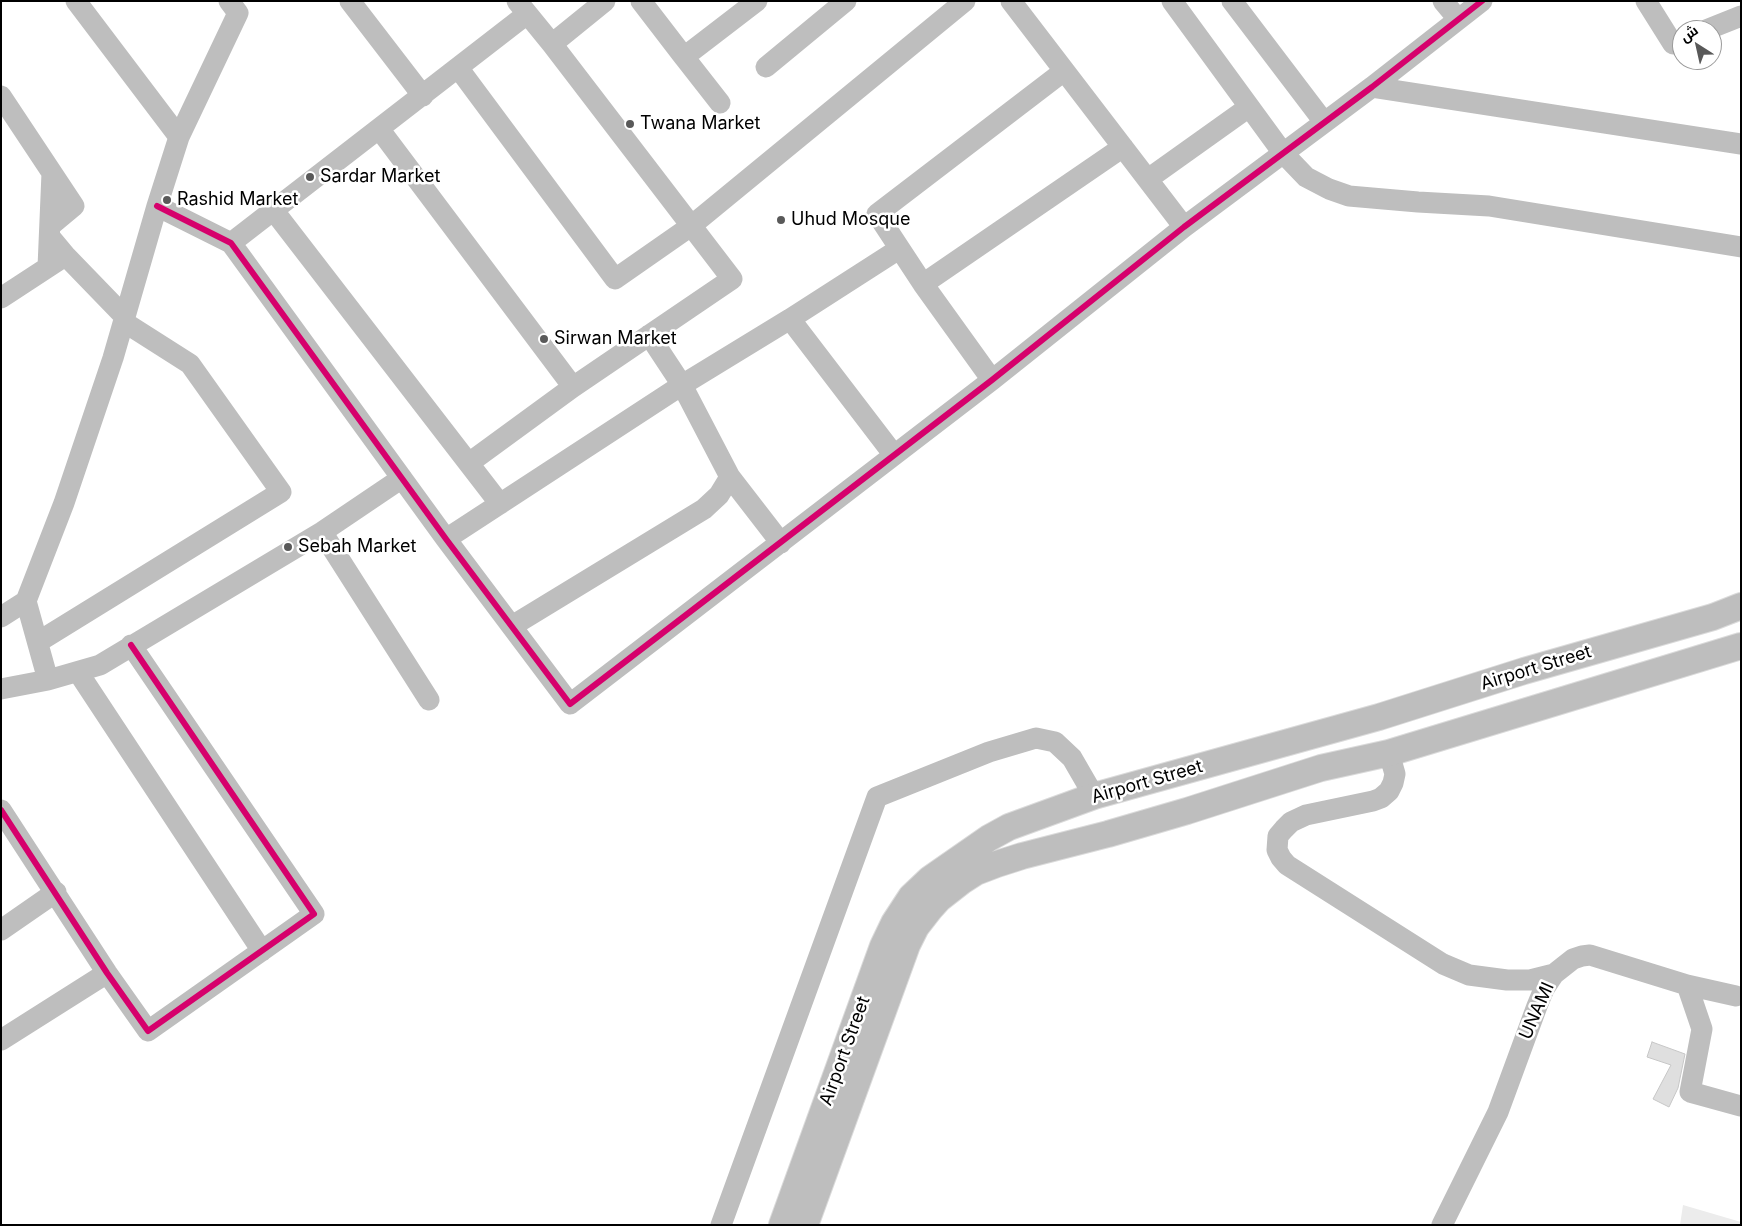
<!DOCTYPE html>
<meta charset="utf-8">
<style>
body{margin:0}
#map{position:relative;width:1742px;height:1226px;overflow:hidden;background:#fff;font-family:Inter,Cairo,sans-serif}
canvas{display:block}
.frame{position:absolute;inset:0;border:2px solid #000;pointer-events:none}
.north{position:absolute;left:1672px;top:20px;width:50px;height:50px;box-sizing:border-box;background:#fff;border:1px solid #999;border-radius:50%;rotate:325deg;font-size:14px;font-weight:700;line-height:20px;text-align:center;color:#000}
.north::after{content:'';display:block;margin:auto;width:18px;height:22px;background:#595959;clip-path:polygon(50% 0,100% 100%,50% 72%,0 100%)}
</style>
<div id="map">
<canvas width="1742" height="1226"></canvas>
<div class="frame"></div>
<div class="north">ش</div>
</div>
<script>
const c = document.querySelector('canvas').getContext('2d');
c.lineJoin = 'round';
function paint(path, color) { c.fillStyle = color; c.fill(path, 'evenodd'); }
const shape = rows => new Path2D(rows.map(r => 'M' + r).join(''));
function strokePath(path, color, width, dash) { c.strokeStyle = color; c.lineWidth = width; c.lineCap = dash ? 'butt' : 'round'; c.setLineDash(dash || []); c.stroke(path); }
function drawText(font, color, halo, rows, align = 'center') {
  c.font = font + ' Inter,sans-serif'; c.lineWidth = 5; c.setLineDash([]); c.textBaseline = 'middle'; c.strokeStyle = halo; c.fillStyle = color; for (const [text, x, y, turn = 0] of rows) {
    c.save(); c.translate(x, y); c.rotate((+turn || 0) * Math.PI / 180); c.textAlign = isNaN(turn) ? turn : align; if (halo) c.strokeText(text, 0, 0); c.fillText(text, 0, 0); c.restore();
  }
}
paint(shape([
 [1683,1205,1741,1222,1741,1225,1680,1225]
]), '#ececec');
const building = shape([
 [1652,1042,1685,1054,1678,1088,1669,1107,1653,1099,1671,1065,1647,1057,1652,1042]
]);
paint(building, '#dfdfdf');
strokePath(building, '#c7c7c7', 1);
const major = shape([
 [782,1225,883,946,894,923,911,897,930,879,989,838,1009,827,1094,796,1379,717,1524,671,1713,617,1741,606],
 [805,1225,907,945,916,927,930,909,939,899,962,881,976,872,997,864,1022,856,1108,834,1187,811,1321,768,1389,753,1741,646]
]);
strokePath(major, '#dbdbdb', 28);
strokePath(shape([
 [76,1,179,137],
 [350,1,423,96],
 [641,1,684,57,757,1],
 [1011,1,1184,227],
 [1172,1,1283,153,1306,177,1329,189,1349,196,1418,202,1489,206,1741,247],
 [1232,1,1324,122],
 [1443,1,1458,19],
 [1646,1,1673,44,1682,40],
 [1706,30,1741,16],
 [552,44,605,1],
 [684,57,720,103],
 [766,67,846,1],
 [459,69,615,279,691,226,965,1],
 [1372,87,1741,144],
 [1,96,74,206,50,226],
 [380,130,573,387],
 [1148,179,1249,107],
 [157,206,231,243,446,539,570,704,992,380,1184,227,1372,87,1482,1],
 [274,211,500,504],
 [50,237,65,255,125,317],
 [231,243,527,14],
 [48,267,52,173],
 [923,284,1123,147],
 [1,298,59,260],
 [790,319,894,455],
 [992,380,923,284,877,214,1064,71],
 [469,463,573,387,732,279,552,44,517,1],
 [730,477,781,543],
 [322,532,429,700],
 [446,539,682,385,790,319,899,249],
 [26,601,48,680],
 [1,617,26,601,64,503,113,358,157,206,179,137,238,13,229,1],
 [512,626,704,509,719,495,730,477,682,385,649,335],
 [38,642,281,492,190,364,124,322],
 [78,672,262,951],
 [1,689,48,680,100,665,322,532,402,478],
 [1389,753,1395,774,1393,783,1389,791,1381,798,1373,801,1306,815,1291,822,1284,829,1278,836,1277,850,1281,858,1287,865,1443,964,1469,975,1507,980,1530,980,1554,974,1573,959,1582,956,1590,955,1687,985,1736,996],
 [1,810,107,973,148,1031,314,914,131,645],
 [1,930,56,892],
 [1687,985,1702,1029,1690,1092,1741,1106],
 [1,1040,107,973],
 [721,1225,877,797,989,752,1036,738,1055,742,1072,758,1094,796],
 [1442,1225,1498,1112,1537,1006,1544,989,1554,974]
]), '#bebebe', 21);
strokePath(major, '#bebebe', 26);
strokePath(shape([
 [157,206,231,243,446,539,570,704,992,380,1184,227,1372,87,1482,1],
 [1,810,107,973,148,1031,314,914,131,645]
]), '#d6006c', 6);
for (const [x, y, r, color] of [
 [630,124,5,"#595959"],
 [310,177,5,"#595959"],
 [167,200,5,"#595959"],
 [781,220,5,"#595959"],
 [544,339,5,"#595959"],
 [288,547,5,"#595959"]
]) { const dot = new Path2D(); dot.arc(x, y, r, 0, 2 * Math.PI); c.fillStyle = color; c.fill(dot); strokePath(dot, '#fff', 2); }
drawText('18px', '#000', '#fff', [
 ["Twana Market",640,124],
 ["Sardar Market",320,177],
 ["Rashid Market",177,200],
 ["Uhud Mosque",791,220],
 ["Sirwan Market",554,339],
 ["Sebah Market",298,547]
], 'left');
drawText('18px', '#000', '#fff', [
 ["Airport Street",1536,668,-17],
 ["Airport Street",1147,782,-16],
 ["UNAMI",1537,1011,-66],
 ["Airport Street",845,1051,-70]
]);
</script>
